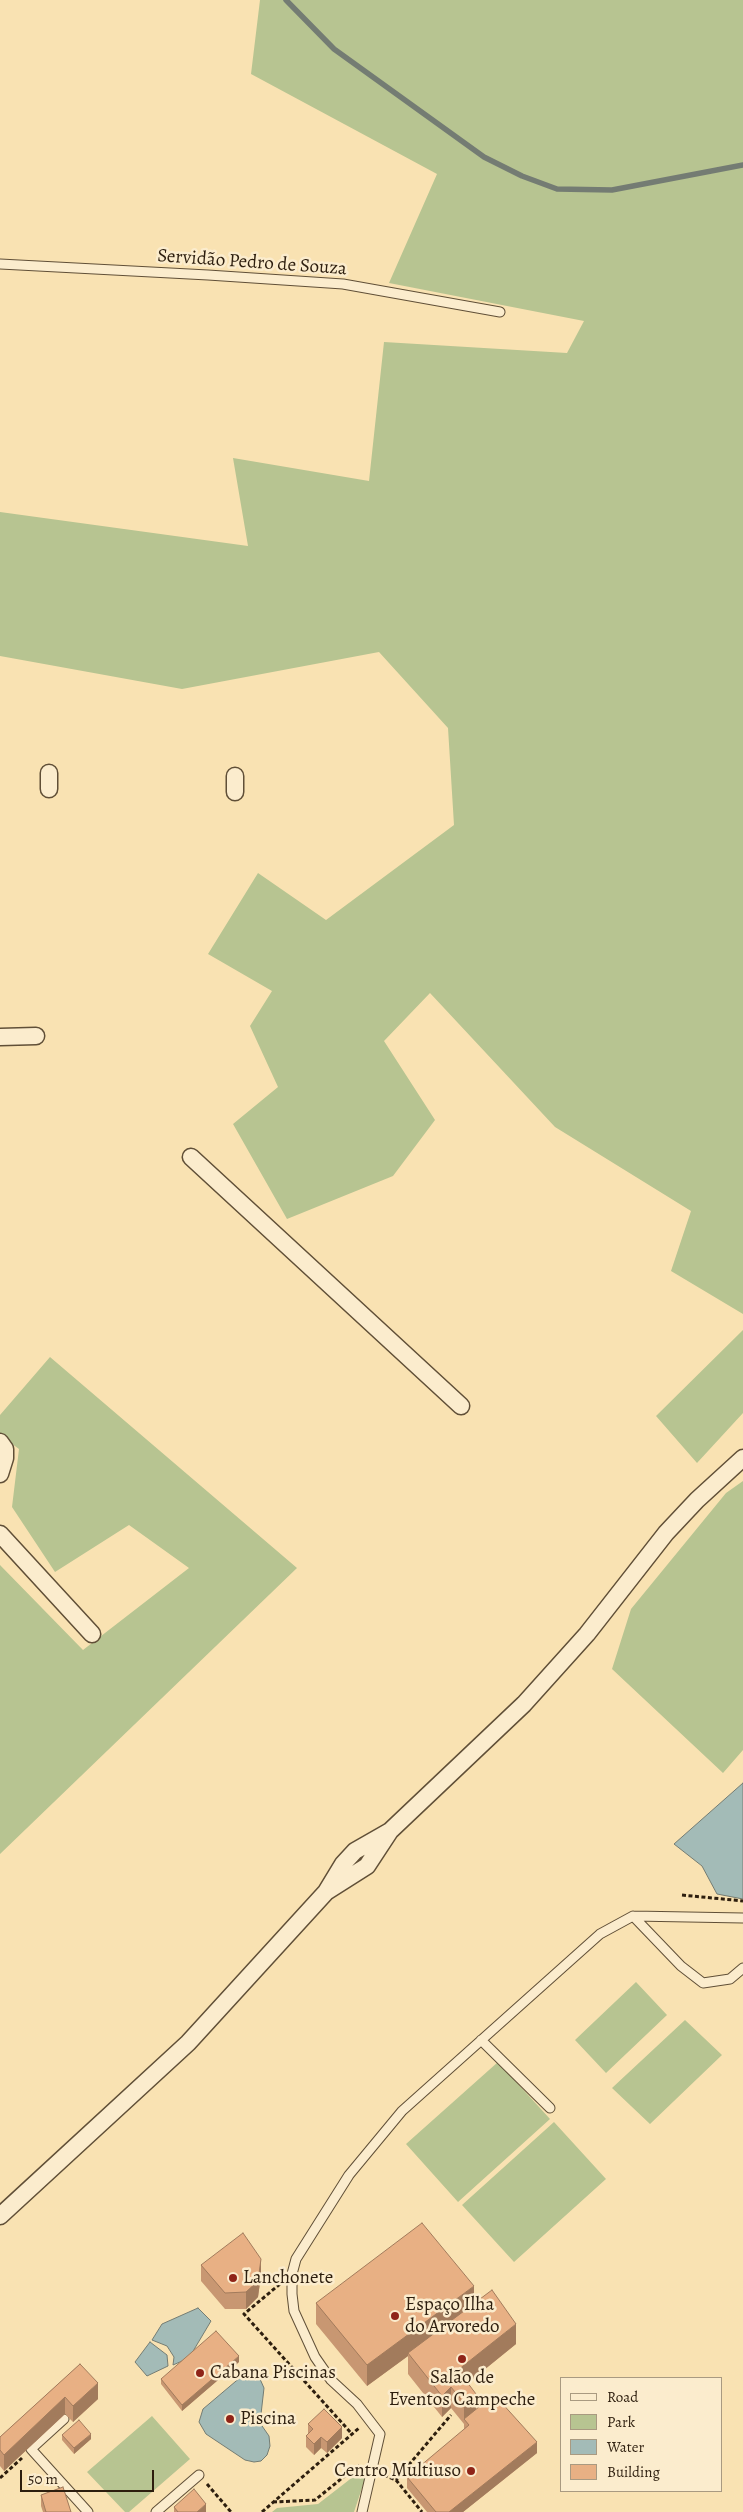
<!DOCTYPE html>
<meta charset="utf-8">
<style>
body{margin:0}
#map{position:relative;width:743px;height:2512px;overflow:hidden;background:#f9e2b2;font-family:Alegreya,serif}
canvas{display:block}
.legend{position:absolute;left:560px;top:2377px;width:162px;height:115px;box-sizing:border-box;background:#fbeccd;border:1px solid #a99a81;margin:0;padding:6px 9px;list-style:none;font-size:15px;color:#2d1e0e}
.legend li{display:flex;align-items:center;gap:10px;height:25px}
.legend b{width:25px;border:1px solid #a99a81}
.scale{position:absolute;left:20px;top:2470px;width:134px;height:22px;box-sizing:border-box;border:2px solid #2d1e0e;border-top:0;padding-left:6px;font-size:15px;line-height:18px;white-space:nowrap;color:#2d1e0e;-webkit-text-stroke:4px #fbeccd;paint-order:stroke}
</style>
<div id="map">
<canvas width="743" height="2512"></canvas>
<ul class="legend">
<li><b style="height:6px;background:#fbeccd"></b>Road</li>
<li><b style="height:14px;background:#b7c491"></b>Park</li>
<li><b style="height:14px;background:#a3bbb7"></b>Water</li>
<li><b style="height:14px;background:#e8b084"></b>Building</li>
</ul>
<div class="scale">50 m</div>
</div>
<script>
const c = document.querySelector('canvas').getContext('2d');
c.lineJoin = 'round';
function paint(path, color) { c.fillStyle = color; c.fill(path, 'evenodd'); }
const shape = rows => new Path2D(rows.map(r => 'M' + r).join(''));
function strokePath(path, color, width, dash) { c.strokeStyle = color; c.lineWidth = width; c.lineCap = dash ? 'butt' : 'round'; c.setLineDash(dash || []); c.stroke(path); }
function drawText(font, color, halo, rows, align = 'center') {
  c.font = font + ' Alegreya,serif'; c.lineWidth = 5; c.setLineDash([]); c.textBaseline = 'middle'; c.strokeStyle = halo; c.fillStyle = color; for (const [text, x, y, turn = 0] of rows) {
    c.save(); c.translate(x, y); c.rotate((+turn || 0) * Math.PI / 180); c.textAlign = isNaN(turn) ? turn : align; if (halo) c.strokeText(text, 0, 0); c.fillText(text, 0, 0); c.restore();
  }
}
paint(shape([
 [260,0,743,0,743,1314,671,1271,691,1211,555,1127,430,993,384,1041,435,1120,393,1176,287,1219,233,1124,278,1087,250,1026,272,991,208,954,258,873,326,920,454,825,448,728,379,652,182,689,0,656,0,512,248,546,233,458,369,481,384,342,567,353,584,321,389,283,437,174,251,74],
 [743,1330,743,1413,697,1463,656,1416],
 [50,1357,297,1568,0,1854,0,1565,83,1650,189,1568,129,1525,55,1572,12,1507,19,1449,0,1435,0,1415],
 [743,1481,743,1750,723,1773,612,1669,631,1609,726,1493],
 [636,1982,667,2015,606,2073,575,2040],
 [685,2020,722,2055,650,2124,612,2088],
 [498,2062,550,2119,458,2202,406,2144],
 [554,2122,606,2179,514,2262,462,2205],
 [152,2416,190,2459,129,2512,125,2512,87,2472],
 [358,2473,365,2479,354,2512,272,2512,277,2508,318,2504]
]), '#b7c491');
const water = shape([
 [743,1783,743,1899,717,1894,702,1866,674,1844,743,1783],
 [198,2308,211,2321,189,2358,173,2365,174,2357,167,2346,152,2340,162,2324,198,2308],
 [150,2342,167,2355,168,2366,147,2376,135,2362,150,2342],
 [253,2375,260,2379,264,2388,260,2423,269,2436,270,2446,267,2455,261,2461,254,2462,245,2460,206,2434,199,2422,203,2409,242,2376,253,2375]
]);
paint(water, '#a3bbb7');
strokePath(water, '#747c73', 1);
strokePath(shape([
 [286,0,334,49,484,157,522,176,557,189,612,190,743,165]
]), '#747c73', 5.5);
const service = shape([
 [0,264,208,275,343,284,500,312],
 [633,1916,681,1966,703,1983,730,1979,743,1968],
 [481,2040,550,2108],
 [64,2419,31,2449,88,2512],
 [156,2512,199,2475],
 [362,2512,380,2434,357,2404,331,2380,315,2357,294,2311,292,2294,292,2274,296,2259,349,2175,402,2111,600,1934,633,1916,743,1918]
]);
const minor = shape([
 [235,776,235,792],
 [49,789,49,773],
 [0,1037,36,1036],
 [191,1157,461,1406],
 [0,1442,5,1449,5,1458,0,1474],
 [0,1534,92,1634],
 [326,1892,367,1866,390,1831,524,1704,587,1634,666,1533,697,1500,743,1458],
 [0,2216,188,2043,326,1892,343,1864,355,1851,390,1831]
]);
strokePath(service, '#604f37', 11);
strokePath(minor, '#604f37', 19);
strokePath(shape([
 [682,1895,743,1901],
 [280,2284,244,2314,352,2434],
 [384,2475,396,2480,422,2512],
 [0,2478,22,2458],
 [396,2480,451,2415],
 [207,2484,231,2512],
 [273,2502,315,2500,357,2466,359,2466],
 [262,2512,359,2428]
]), '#2d1e0e', 3, [4, 2.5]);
strokePath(service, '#fbeccd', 9);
strokePath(minor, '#fbeccd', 16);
paint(shape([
 [201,2265,261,2275,258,2297,246,2309,225,2309,201,2281],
 [316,2303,474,2303,516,2344,468,2383,476,2409,537,2453,463,2512,427,2512,407,2488,407,2477,464,2430,464,2424,451,2408,442,2417,408,2374,408,2356,367,2386,316,2324],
 [239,2362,182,2411,161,2384,161,2379],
 [80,2364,98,2399,73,2422,65,2414,4,2471,0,2466,0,2437],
 [308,2424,342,2438,327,2453,321,2448,314,2455,306,2447,306,2436,308,2434],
 [62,2435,91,2439,74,2454,62,2440],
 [41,2495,71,2512,43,2512,41,2506],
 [174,2507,206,2512,174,2512]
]), '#c89772');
paint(shape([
 [261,2259,261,2275,258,2297,246,2309,246,2292],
 [474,2286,474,2307,408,2353,408,2356,367,2386,367,2365],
 [516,2324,516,2344,458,2391,458,2370],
 [239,2356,239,2362,182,2411,182,2405],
 [98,2383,98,2399,73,2422,73,2406],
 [451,2387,451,2408,442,2417,442,2396],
 [476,2394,476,2414,464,2419,464,2424,464,2403],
 [65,2397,65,2414,4,2471,4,2455],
 [342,2427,342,2438,327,2453,327,2442],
 [91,2434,91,2439,74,2454,74,2448],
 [321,2437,321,2448,314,2455,314,2444],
 [537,2442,537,2453,463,2512,449,2512],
 [206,2504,206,2512,197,2512]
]), '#a27b5c');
const building = shape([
 [422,2223,474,2286,367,2365,316,2303,422,2223],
 [243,2233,261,2259,258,2281,246,2292,225,2293,201,2265,243,2233],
 [492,2290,516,2324,458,2370,476,2394,464,2403,451,2387,442,2396,408,2353,492,2290],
 [216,2331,239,2356,182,2405,161,2379,216,2331],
 [80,2364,98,2383,73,2406,65,2397,4,2455,0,2450,0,2437,80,2364],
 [500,2401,537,2442,449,2512,436,2512,407,2477,469,2425,464,2419,485,2402,492,2407,500,2401],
 [324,2409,342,2427,327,2442,321,2437,314,2444,306,2436,313,2429,308,2424,324,2409],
 [79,2420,91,2434,74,2448,62,2435,79,2420],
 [63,2487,71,2512,46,2512,41,2495,63,2487],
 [194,2489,206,2504,197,2512,178,2512,174,2507,194,2489]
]);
paint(building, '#e8b084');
strokePath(building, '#a27b5c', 1);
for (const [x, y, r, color] of [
 [233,2278,5,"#8f2418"],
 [395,2316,5,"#8f2418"],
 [462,2359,5,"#8f2418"],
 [200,2373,5,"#8f2418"],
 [230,2419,5,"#8f2418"],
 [471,2471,5,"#8f2418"]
]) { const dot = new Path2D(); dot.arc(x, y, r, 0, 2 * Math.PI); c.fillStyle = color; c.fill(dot); strokePath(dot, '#fbeccd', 2); }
drawText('19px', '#2d1e0e', '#fbeccd', [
 ["Servidão Pedro de Souza",252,263,4]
]);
drawText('19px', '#2d1e0e', '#fbeccd', [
 ["Lanchonete",243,2278],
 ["Espaço Ilha",405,2305],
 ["do Arvoredo",405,2327],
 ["Cabana Piscinas",210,2373],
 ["Salão de",462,2378,"center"],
 ["Eventos Campeche",462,2400,"center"],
 ["Piscina",240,2419],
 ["Centro Multiuso",461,2471,"right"]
], 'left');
</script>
